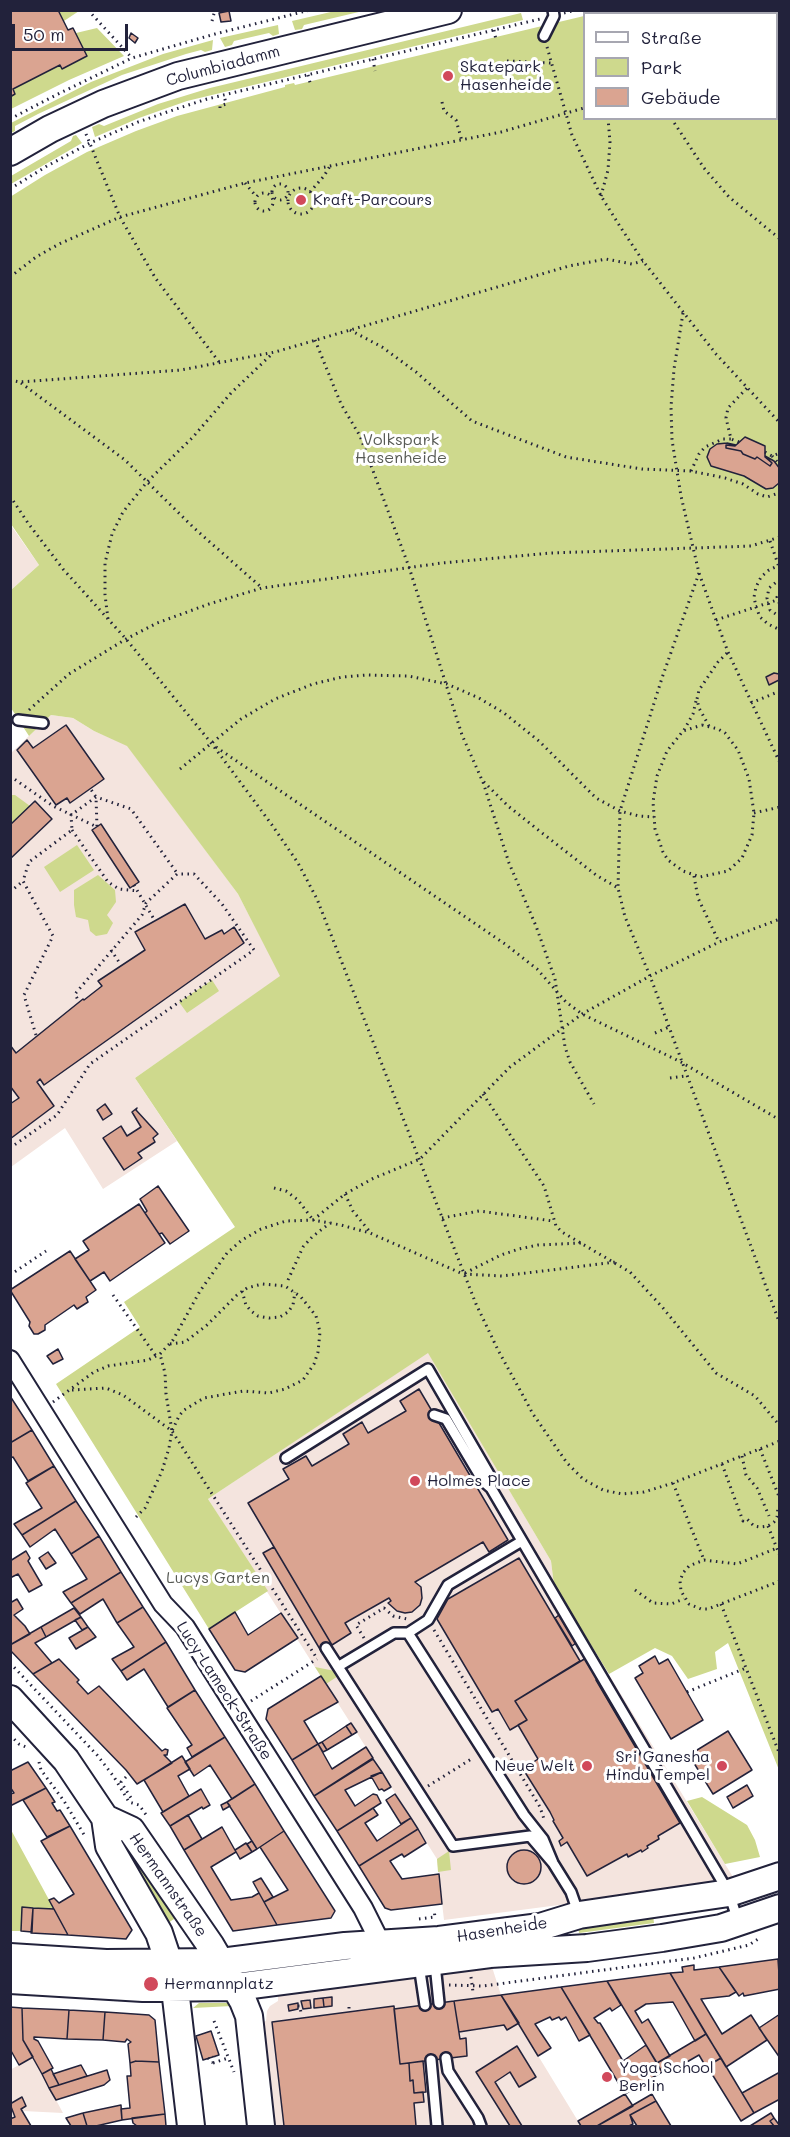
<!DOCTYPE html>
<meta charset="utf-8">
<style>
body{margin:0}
#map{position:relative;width:790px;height:2137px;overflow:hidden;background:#fff;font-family:Mali,sans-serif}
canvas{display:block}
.frame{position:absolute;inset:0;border:12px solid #22223b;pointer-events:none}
.legend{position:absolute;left:583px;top:12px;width:195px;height:108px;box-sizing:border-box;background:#fff;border:2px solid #a7a7b1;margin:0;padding:8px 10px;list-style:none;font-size:18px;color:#22223b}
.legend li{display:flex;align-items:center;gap:12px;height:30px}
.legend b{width:30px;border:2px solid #a7a7b1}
.scale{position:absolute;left:12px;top:24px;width:116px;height:27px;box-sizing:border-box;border:3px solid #22223b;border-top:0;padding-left:8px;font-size:18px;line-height:21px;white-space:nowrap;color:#22223b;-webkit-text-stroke:4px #fff;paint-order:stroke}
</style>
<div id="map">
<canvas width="790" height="2137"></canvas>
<div class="frame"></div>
<ul class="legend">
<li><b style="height:8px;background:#fff"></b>Straße</li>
<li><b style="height:16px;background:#ced98d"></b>Park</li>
<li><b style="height:16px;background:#daa491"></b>Gebäude</li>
</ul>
<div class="scale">50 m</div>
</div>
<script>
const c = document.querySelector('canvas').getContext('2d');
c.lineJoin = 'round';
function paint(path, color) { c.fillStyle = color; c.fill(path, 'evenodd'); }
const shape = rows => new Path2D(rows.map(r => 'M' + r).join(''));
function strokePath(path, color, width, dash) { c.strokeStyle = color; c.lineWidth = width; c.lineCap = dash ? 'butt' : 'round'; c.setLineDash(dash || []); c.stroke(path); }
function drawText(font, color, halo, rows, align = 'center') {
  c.font = font + ' Mali,sans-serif'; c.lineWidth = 6; c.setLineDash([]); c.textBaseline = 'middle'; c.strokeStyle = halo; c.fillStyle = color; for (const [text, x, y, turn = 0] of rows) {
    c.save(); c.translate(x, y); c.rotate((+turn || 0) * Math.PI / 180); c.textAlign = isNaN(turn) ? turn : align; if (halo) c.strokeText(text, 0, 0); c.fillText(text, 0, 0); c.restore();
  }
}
paint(shape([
 [10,524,39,565,11,590,10,590],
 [51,715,73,718,94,731,127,745,238,894,281,976,135,1078,177,1141,103,1189,65,1128,11,1167,11,753],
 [428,1352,551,1561,554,1585,733,1877,674,1890,444,1920,437,1859,208,1499],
 [492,1967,501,1995,581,2126,271,2126,260,2023,266,2021,267,2011,270,2006,278,2001,278,1995],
 [33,2057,63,2113,23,2111,31,2126,11,2126,10,2070]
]), '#f4e4de');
paint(shape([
 [606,10,779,11,779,1770,728,1643,715,1652,717,1669,688,1679,672,1656,655,1648,609,1674,554,1585,551,1561,428,1353,208,1499,268,1591,209,1629,56,1384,140,1327,124,1302,235,1227,135,1078,280,976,238,894,127,746,94,731,73,718,51,715,29,736,11,708,11,590,39,565,11,524,10,197,45,175,87,152,136,131,177,116,285,87,285,85,294,83,295,85,584,16,584,118,776,118,776,14,594,13],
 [11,11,79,11,64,21,68,30,73,28,76,33,97,28,124,56,69,80,11,109],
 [335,11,363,11,304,25,302,29,295,30,292,21],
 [521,13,523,20,187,101,139,118,95,137,92,127,99,124,104,126,158,104,210,88],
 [278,25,279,34,273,36,269,33,234,41,232,45,225,47,220,38],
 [213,40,212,50,205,52,201,50,186,54,122,75,38,114,15,126,15,131,11,133,11,123,91,82,163,54],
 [76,135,82,143,11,184,11,176,71,141,73,136],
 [11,795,15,795,30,806,11,825],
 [77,845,94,870,60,892,44,867],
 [98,875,115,890,116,902,107,915,113,923,107,934,96,936,90,931,88,920,76,917,74,905,74,890],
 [212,980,219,991,187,1013,179,1002],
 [315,1667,335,1671,338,1676,326,1684],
 [702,1797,747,1825,755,1840,760,1857,725,1864,687,1801],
 [10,1828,54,1909,23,1907,21,1931,11,1931],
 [123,1838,177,1917,168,1923,119,1841],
 [449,1851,451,1870,438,1872,437,1859],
 [653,1915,654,1923,579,1933,578,1926],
 [199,2003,228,2003,232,2006,193,2008]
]), '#ced98d');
const building = shape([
 [10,10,58,10,68,30,73,28,87,56,62,69,60,65,13,89,15,94,10,97,10,10],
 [229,11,231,21,221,22,219,13,229,11],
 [131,33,138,38,135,43,129,38,131,33],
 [745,437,765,446,765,457,772,463,770,466,757,457,755,459,743,454,741,451,726,448,726,445,735,446,745,437],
 [727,443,736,445,726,445,726,448,741,451,743,454,755,459,757,457,770,466,772,463,765,456,774,461,780,469,779,483,773,488,766,489,744,476,711,466,707,457,710,449,717,444,727,443],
 [774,673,779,674,779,680,769,685,766,677,774,673],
 [66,725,104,779,70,803,67,798,56,805,17,750,27,740,33,748,66,725],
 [35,801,52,819,10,859,10,825,35,801],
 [101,824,139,882,130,888,92,830,101,824],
 [185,904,205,939,222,930,224,934,234,927,244,943,44,1085,40,1079,37,1082,54,1106,10,1139,10,1104,19,1098,10,1086,10,1045,16,1053,83,999,84,1000,102,986,98,981,145,950,135,932,185,904],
 [105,1104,112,1114,103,1120,97,1110,105,1104],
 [137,1108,136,1110,158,1134,153,1138,155,1142,138,1153,142,1158,124,1170,103,1138,121,1126,127,1136,141,1127,132,1112,137,1108],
 [158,1186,189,1231,170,1244,162,1233,159,1234,145,1213,147,1211,140,1199,158,1186],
 [139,1204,165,1243,110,1281,104,1272,90,1281,75,1259,89,1250,83,1241,139,1204],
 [70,1251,96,1290,86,1297,88,1302,77,1309,74,1305,45,1325,45,1330,38,1334,34,1334,29,1326,30,1322,10,1290,70,1251],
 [58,1349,63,1359,53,1364,47,1356,58,1349],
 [419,1389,508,1540,489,1552,483,1542,415,1582,421,1587,422,1598,420,1605,412,1612,405,1613,397,1611,388,1603,391,1601,389,1598,345,1623,351,1633,332,1645,248,1503,289,1479,283,1469,306,1456,312,1466,349,1444,343,1434,362,1422,368,1433,406,1411,400,1401,419,1389],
 [10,1396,32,1430,10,1443,10,1396],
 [32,1430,54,1466,28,1481,13,1457,10,1458,10,1443,32,1430],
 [54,1466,76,1501,22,1535,14,1524,42,1508,26,1483,54,1466],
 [76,1501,99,1536,71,1554,55,1529,30,1547,22,1535,76,1501],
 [99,1536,121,1572,71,1603,63,1592,87,1579,71,1554,99,1536],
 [274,1547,332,1645,321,1651,263,1553,274,1547],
 [26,1551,30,1558,28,1561,42,1585,29,1592,18,1574,10,1578,10,1561,26,1551],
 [48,1552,56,1563,46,1569,39,1558,48,1552],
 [519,1558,580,1661,515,1701,527,1720,510,1730,498,1709,492,1712,437,1619,448,1599,519,1558],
 [121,1572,143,1607,117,1623,103,1599,80,1614,71,1603,121,1572],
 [17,1599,23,1609,14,1615,25,1626,30,1634,10,1645,10,1603,17,1599],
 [143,1607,166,1642,121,1671,112,1659,134,1647,117,1623,143,1607],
 [74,1608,81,1617,46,1637,41,1627,74,1608],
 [235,1612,248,1635,281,1613,298,1638,245,1672,235,1670,209,1629,235,1612],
 [559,1615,576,1643,572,1646,555,1618,559,1615],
 [81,1617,88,1627,82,1630,75,1620,81,1617],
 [41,1627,46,1637,35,1643,52,1663,33,1674,10,1650,10,1645,41,1627],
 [88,1627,96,1637,76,1649,69,1638,88,1627],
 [166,1642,195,1690,168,1707,144,1669,127,1680,121,1671,166,1642],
 [655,1656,659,1664,668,1659,703,1720,671,1739,635,1678,643,1673,639,1666,655,1656],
 [586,1658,598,1679,596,1680,680,1823,658,1836,659,1839,647,1846,648,1848,642,1852,641,1850,628,1857,627,1854,587,1876,567,1842,561,1846,559,1841,563,1838,553,1821,554,1820,550,1812,523,1769,538,1759,518,1725,527,1720,515,1701,586,1658],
 [59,1659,79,1680,77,1682,88,1694,99,1686,162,1751,165,1749,168,1750,167,1755,164,1755,172,1763,137,1784,126,1770,33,1674,59,1659],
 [321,1676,338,1702,304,1721,318,1744,292,1760,266,1719,268,1709,321,1676],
 [195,1690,225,1737,192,1757,187,1748,192,1745,167,1708,195,1690],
 [351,1723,357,1732,352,1735,346,1726,351,1723],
 [346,1726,352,1735,327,1750,322,1742,346,1726],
 [728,1731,752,1770,713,1794,689,1755,728,1731],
 [225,1737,255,1784,232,1799,210,1765,194,1776,185,1762,225,1737],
 [322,1742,327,1750,323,1752,318,1744,322,1742],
 [318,1744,332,1769,366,1747,373,1758,314,1796,292,1760,318,1744],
 [182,1756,190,1769,178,1776,189,1796,163,1812,144,1780,182,1756],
 [373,1759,382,1772,345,1790,355,1806,373,1794,377,1795,381,1803,337,1831,314,1796,373,1759],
 [28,1762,46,1788,10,1806,10,1794,14,1793,10,1787,10,1771,28,1762],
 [382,1772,391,1787,384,1791,382,1789,379,1790,371,1776,382,1772],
 [255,1784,284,1831,257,1849,227,1802,255,1784],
 [747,1785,753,1796,733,1808,727,1797,747,1785],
 [46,1788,55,1802,52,1803,57,1811,60,1810,70,1826,47,1837,23,1800,46,1788],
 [201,1789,210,1805,203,1809,202,1807,170,1826,161,1813,201,1789],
 [395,1794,411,1818,401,1824,386,1800,395,1794],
 [227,1802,230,1806,223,1810,221,1805,227,1802],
 [373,1808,378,1815,365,1823,377,1841,411,1818,418,1829,359,1866,337,1831,373,1808],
 [188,1815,202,1839,184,1850,170,1826,188,1815],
 [70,1826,132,1930,126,1939,68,1935,49,1900,54,1898,59,1903,74,1894,41,1841,70,1826],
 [222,1827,236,1852,211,1867,231,1900,252,1897,259,1893,277,1925,233,1931,184,1850,222,1827],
 [418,1829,426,1843,404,1857,402,1854,390,1861,402,1879,439,1874,442,1904,391,1910,385,1908,359,1866,418,1829],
 [284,1831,335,1911,331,1918,277,1925,264,1902,288,1890,260,1847,284,1831],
 [252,1841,257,1849,252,1852,247,1844,252,1841],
 [246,1843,252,1852,240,1859,235,1850,246,1843],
 '507 1867a17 17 0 1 1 34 0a17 17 0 1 1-34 0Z',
 [261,1878,273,1897,264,1902,253,1882,261,1878],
 [22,1907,33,1908,32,1932,21,1931,22,1907],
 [33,1908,54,1909,68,1935,31,1933,33,1908],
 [778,1959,780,1989,744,1996,743,1993,739,1996,719,1967,778,1959],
 [694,1965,694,1970,719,1967,736,1992,729,1996,701,1999,722,2034,751,2015,767,2040,726,2067,670,1973,683,1972,682,1967,694,1965],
 [670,1973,706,2034,695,2041,673,2002,646,2004,635,2011,642,2023,648,2019,670,2056,657,2063,607,1981,670,1973],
 [607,1981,621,2005,612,2011,610,2008,594,2018,598,2023,600,2023,623,2061,646,2045,662,2072,625,2094,561,1987,607,1981],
 [561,1987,590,2035,579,2041,566,2017,561,2020,559,2017,552,2020,550,2017,535,2024,551,2048,538,2056,501,1995,561,1987],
 [501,1995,519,2023,507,2030,504,2025,459,2032,454,2001,501,1995],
 [332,1997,332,2006,324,2007,323,1998,332,1997],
 [323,1998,324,2007,314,2008,314,1999,323,1998],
 [310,2000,311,2008,303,2009,301,2001,310,2000],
 [454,2001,460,2039,466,2038,467,2056,400,2064,394,2009,454,2001],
 [298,2003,298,2009,289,2011,288,2005,298,2003],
 [394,2006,400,2064,409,2063,410,2081,413,2080,414,2093,423,2092,424,2102,414,2103,416,2126,284,2126,272,2022,394,2006],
 [10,2007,22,2008,23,2040,33,2057,19,2065,10,2049,10,2007],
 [22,2008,69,2010,67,2039,34,2037,34,2039,38,2041,53,2068,42,2074,23,2040,22,2008],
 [69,2010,105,2012,103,2040,67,2039,69,2010],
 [105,2012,149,2015,155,2020,159,2062,136,2061,130,2063,128,2044,131,2042,127,2039,125,2042,103,2040,105,2012],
 [780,2014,780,2058,759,2028,780,2014],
 [211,2031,219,2055,203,2060,196,2036,211,2031],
 [706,2034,721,2058,706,2067,699,2055,666,2074,665,2070,662,2072,657,2063,706,2034],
 [517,2046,536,2077,519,2087,510,2072,495,2082,522,2126,510,2126,476,2072,517,2046],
 [721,2058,754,2113,741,2121,707,2066,721,2058],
 [136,2061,159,2062,165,2114,122,2120,121,2109,130,2108,127,2076,131,2076,130,2063,136,2061],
 [423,2061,426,2092,414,2093,413,2080,410,2081,409,2063,423,2061],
 [81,2065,87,2076,59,2085,53,2074,81,2065],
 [51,2069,59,2085,49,2088,42,2074,51,2069],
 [107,2070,110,2080,104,2085,56,2100,49,2088,107,2070],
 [780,2072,780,2099,754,2113,742,2093,780,2072],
 [625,2094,633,2106,597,2126,581,2126,578,2121,625,2094],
 [652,2094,656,2101,630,2115,633,2124,629,2126,597,2126,652,2094],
 [22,2097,26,2106,21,2109,31,2126,10,2126,10,2119,15,2117,10,2104,22,2097],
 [656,2101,671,2126,637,2126,630,2115,656,2101],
 [121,2105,122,2120,96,2126,87,2126,83,2113,121,2105],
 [83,2113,87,2126,71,2126,66,2118,83,2113],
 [771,2113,774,2118,770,2121,774,2126,750,2126,771,2113],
 [165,2114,166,2126,137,2126,133,2123,132,2118,165,2114],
 [774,2118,780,2126,774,2126,770,2121,774,2118]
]);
paint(building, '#daa491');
strokePath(building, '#22223b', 1.5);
const lane = shape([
 [544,36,554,16,553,10],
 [18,720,43,723],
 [434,1415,446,1419,483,1481,491,1488],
 [286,1458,428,1369,490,1476,491,1488,729,1893,738,1921],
 [408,1633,524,1815,543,1839,553,1863,571,1892,579,1915],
 [326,1648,453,1846,530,1836,553,1863],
 [339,1666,394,1633,408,1633,428,1620,448,1585,522,1541],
 [435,1964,439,2003],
 [419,1965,425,2005],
 [446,2058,448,2071,478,2118,481,2126],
 [431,2060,437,2126]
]);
const street = shape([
 [10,1360,163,1604,185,1627,363,1908,381,1944,383,1954]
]);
const secondary = shape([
 [10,152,50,129,103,104,178,76,448,10],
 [10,1699,66,1760,105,1818,109,1846,159,1933,169,1963,175,1989,191,2126],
 [105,1818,131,1830,211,1946,243,2001,249,2016,261,2126],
 [10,1957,106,1963,221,1962,345,1946,439,1940,540,1927,579,1915,729,1893,780,1876],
 [10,1980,143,1988,236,1987,490,1954,587,1948,662,1938,721,1928,780,1908]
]);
strokePath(lane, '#22223b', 14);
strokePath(street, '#22223b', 22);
strokePath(secondary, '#22223b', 30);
strokePath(shape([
 [88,10,132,58],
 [631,10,632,14],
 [564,13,576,10],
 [212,21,215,10],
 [494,30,496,40],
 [547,47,572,135,601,196,621,228,643,261,716,354,780,423],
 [776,51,780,51],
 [373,59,375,71],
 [507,61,551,63],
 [308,75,311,86],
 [442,102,444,111,456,120,462,141],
 [220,108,220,106,226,104,224,95],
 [671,118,704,168,729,197,780,239],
 [10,119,56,95,132,58,215,34,310,10],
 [86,134,120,217,146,262,156,279,219,362],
 [245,183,255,195],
 '272 192a8 8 0 1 1 16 0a8 8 0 1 1-16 0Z',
 '288 201a13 13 0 1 1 26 0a13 13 0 1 1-26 0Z',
 [10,189,47,166,90,143,138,122,173,110,207,99,540,19],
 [310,192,324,176,330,166],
 '255 202a9 9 0 1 1 18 0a9 9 0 1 1-18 0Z',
 [601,196,608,170,610,142,608,118],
 [10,277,36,257,59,244,120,217,245,183,501,132,584,108],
 [683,313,674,369,671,407,672,440,681,496,699,573,716,620,728,652,780,763],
 [350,330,382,347,416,372,472,421,566,457,642,469,691,471,725,478,743,484,758,494,767,497,779,493],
 [315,340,341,404,360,436,409,567,462,735,482,780,508,806,537,829,596,875,618,888],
 [10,380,20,382,181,370,275,352,569,266,606,259,632,264,643,261],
 [21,383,125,460,194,528,262,588],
 [739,442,731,439,726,418,728,408,747,388],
 [765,452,772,456,780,453],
 [772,456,780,465],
 [691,471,699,454,705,447,723,439,731,439],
 [10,496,28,523,63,569,126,639,212,744,272,825,298,863,317,899,476,1304,498,1350,533,1414,567,1463,583,1479,603,1490,622,1494,644,1492,673,1483,780,1441],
 [770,541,780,570],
 [780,565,769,570,761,577,756,587,754,597,756,607,760,617,768,624,780,630],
 [699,573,662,678,620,811,618,888,625,917,650,976,780,1324],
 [780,579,769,588,767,598,770,610,780,617],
 [780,591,777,597,780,605],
 [108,619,105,595,105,563,112,534,123,512,147,482,193,437,231,393,273,353],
 [716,620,777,600],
 [751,703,780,691],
 [29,710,69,674,126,639,157,623,209,604,262,588,442,563,551,553,751,546,780,537],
 [702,725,718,729,725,733,738,750,749,779,754,813,752,835,742,858,728,871,700,877,683,871,668,860,663,852,655,829,653,802,657,776,667,751,683,731,702,725],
 [709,726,699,708,697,699,699,690,718,662,728,652],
 [684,730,693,714,696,701],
 [216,747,505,944,537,969,566,1002,582,1014,681,1062,780,1120],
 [180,769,241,719,275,699,313,684,342,677,367,675,408,676,447,684,479,698,504,713,539,741,596,798,620,811,639,816,654,817],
 [10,776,53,806,97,827,96,797,90,788],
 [483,782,509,863,536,926,555,979,565,1047,570,1062,594,1104],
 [754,813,780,807],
 [72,830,108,882,119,889,138,891],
 [694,876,698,898,719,942],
 [134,885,155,921],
 [10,892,23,881],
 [111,950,121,965],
 [655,1033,669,1027],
 [36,1035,24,995,53,936,23,881,29,862,72,830,71,815,96,797,131,809,177,873],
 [670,1078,686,1076],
 [483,1094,544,1186,556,1226,562,1232,630,1272,663,1308,716,1373,755,1396,780,1426],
 [10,1148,57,1115,90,1064,254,950,222,904,194,874,177,874,146,903,142,915,75,994,79,1002],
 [274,1188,286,1191,298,1200,313,1220],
 [345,1194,353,1211,370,1232],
 [442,1218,479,1211,553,1221],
 [313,1220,345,1194,372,1179,420,1159,510,1067,582,1014,650,976,719,942,780,919],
 [465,1273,501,1255,519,1249,538,1245,581,1243],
 [10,1275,46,1251],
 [288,1280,303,1247,312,1237,330,1223],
 [242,1291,246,1305,251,1311,258,1316,269,1318,280,1317,288,1312,293,1305,295,1292],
 [113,1295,156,1356],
 [170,1344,185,1342,207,1325,237,1295,247,1288,262,1284,285,1286,301,1297,316,1316,320,1332,318,1352,314,1364,303,1380,285,1389,269,1393,243,1391,204,1398,184,1410,179,1416,172,1431],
 [72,1390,106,1388,123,1395,172,1431,316,1657],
 [53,1402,94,1372,108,1366,148,1360,160,1354,173,1340,200,1291,227,1253,242,1240,261,1229,286,1221,313,1220,341,1225,370,1233,463,1274,502,1276,616,1262],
 [760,1449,780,1499],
 [742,1456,746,1475,757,1488,769,1516],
 [722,1464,743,1521,747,1519,754,1526,760,1527,768,1526,774,1522,777,1517,778,1507,780,1507],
 [673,1483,704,1560],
 [136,1517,145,1508,162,1471,169,1448,172,1431,166,1394,165,1373,160,1354],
 [768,1526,780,1556],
 [780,1547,737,1564,704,1560,689,1566,683,1573,680,1581,681,1591,689,1604,701,1609,708,1609,780,1581],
 [635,1590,653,1603,671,1604,684,1599],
 [721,1604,780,1755],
 [434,1630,540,1807,544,1819],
 [364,1638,356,1625,384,1608,393,1616,407,1619],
 [10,1663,97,1755,114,1777,129,1802,139,1805,147,1816],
 [687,1692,746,1668],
 [251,1701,317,1659],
 [10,1735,19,1744,26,1747],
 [39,1762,41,1770,64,1801,86,1838],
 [126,1777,121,1782,131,1798],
 [428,1786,473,1758],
 [10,1896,10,1914],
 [419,1919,435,1917,434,1910],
 [471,1977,473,1992],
 [449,1985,483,1986,694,1958,749,1945,761,1937],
 [298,2006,300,2006,301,2013],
 [349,2007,349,2011],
 [214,2021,234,2072],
 [208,2058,213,2063],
 [213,2063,228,2058],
 [213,2063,214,2056]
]), '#22223b', 3, [1.5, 4.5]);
strokePath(lane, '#fff', 9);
strokePath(street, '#fff', 18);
strokePath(secondary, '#fff', 26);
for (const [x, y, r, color] of [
 [448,76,6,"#d1495b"],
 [301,200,6,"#d1495b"],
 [415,1481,6,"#d1495b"],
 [587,1766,6,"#d1495b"],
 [722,1766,6,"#d1495b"],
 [151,1984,8,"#d1495b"],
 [607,2077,6,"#d1495b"]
]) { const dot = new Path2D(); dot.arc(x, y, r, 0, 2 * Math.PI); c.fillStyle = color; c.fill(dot); strokePath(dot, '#fff', 2); }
drawText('16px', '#22223b', '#fff', [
 ["Columbiadamm",223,66,-15],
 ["Lucy-Lameck-Straße",224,1691,57],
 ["Hermannstraße",168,1885,55],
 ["Hasenheide",502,1930,-9]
]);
drawText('16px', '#22223b', '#fff', [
 ["Skatepark",460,67],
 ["Hasenheide",460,85],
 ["Kraft-Parcours",313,200],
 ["Holmes Place",427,1481],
 ["Sri Ganesha",710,1757,"right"],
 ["Hindu Tempel",710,1775,"right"],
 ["Neue Welt",575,1766,"right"],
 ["Hermannplatz",164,1984],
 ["Yoga School",619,2068],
 ["Berlin",619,2086]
], 'left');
drawText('16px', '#565954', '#fff', [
 ["Volkspark",401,440],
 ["Hasenheide",401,458],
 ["Lucys Garten",218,1578]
]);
</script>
